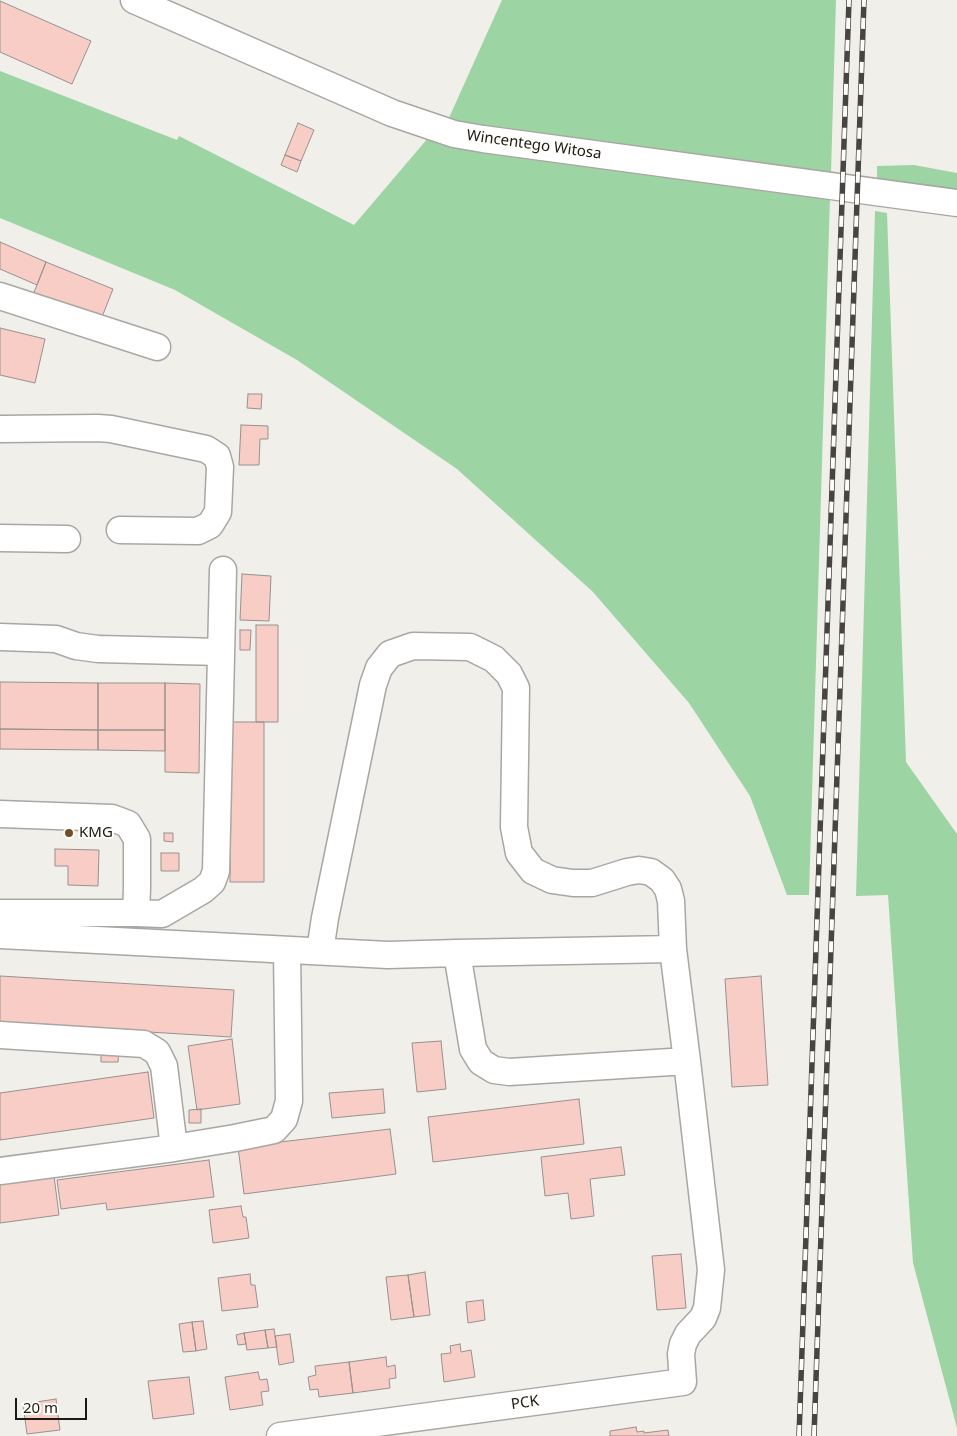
<!DOCTYPE html>
<style>
body{margin:0}
#map{position:relative;width:957px;height:1436px;overflow:hidden;background:#f1efea;font-family:"Noto Sans",sans-serif}
canvas{display:block}
.scale{position:absolute;left:15px;top:1398px;width:72px;height:22px;box-sizing:border-box;border:2px solid #1b1a18;border-top:0;padding-left:6px;font-size:15px;line-height:18px;white-space:nowrap;color:#1b1a18;-webkit-text-stroke:4px #fefdf7;paint-order:stroke}
</style>
<div id="map">
<canvas width="957" height="1436"></canvas>
<div class="scale">20 m</div>
</div>
<script>
const c = document.querySelector('canvas').getContext('2d');
c.lineJoin = 'round';
function paint(path, color) { c.fillStyle = color; c.fill(path, 'evenodd'); }
const shape = rows => new Path2D(rows.map(r => 'M' + r).join(''));
function strokePath(path, color, width, dash) { c.strokeStyle = color; c.lineWidth = width; c.lineCap = dash ? 'butt' : 'round'; c.setLineDash(dash || []); c.stroke(path); }
function drawText(font, color, halo, rows, align = 'center') {
  c.font = font + ' "Noto Sans",sans-serif'; c.lineWidth = 4; c.setLineDash([]); c.textBaseline = 'middle'; c.strokeStyle = halo; c.fillStyle = color; for (const [text, x, y, turn = 0] of rows) {
    c.save(); c.translate(x, y); c.rotate((+turn || 0) * Math.PI / 180); c.textAlign = isNaN(turn) ? turn : align; if (halo) c.strokeText(text, 0, 0); c.fillText(text, 0, 0); c.restore();
  }
}
paint(shape([
 [502,0,836,0,831,172,471,125,448,120],
 [0,71,177,140,179,136,354,225,428,138,830,196,809,895,787,895,750,796,689,703,593,592,457,469,297,360,175,290,0,218],
 [914,165,957,173,957,190,877,179,877,166],
 [875,211,887,213,906,762,957,834,957,1428,913,1263,888,895,856,896]
]), '#9dd4a3');
const building = shape([
 [0,1,91,41,72,84,0,52,0,1],
 [298,123,314,130,301,161,285,155,298,123],
 [285,155,301,161,297,172,281,165,285,155],
 [0,242,46,262,37,285,0,269,0,242],
 [46,262,113,289,100,322,33,295,46,262],
 [0,328,45,339,35,383,0,375,0,328],
 [248,394,262,394,261,409,247,408,248,394],
 [241,425,268,426,268,439,260,439,259,465,239,465,241,425],
 [242,574,271,576,269,621,240,620,242,574],
 [256,625,278,625,278,722,256,722,256,625],
 [240,630,251,630,250,650,240,650,240,630],
 [0,682,98,683,98,730,0,729,0,682],
 [98,683,165,683,165,730,98,730,98,683],
 [165,683,200,684,199,773,165,772,165,683],
 [231,722,264,722,264,882,230,882,231,722],
 [0,729,98,730,98,750,0,749,0,729],
 [98,730,165,730,165,751,98,750,98,730],
 [164,833,173,833,173,842,164,841,164,833],
 [55,849,99,850,98,886,68,885,68,866,55,866,55,849],
 [161,853,179,853,179,871,161,871,161,853],
 [0,976,234,990,231,1037,0,1023,0,976],
 [761,976,768,1085,732,1087,725,979,761,976],
 [232,1039,240,1104,197,1110,188,1046,232,1039],
 [441,1041,446,1089,417,1092,412,1043,441,1041],
 [101,1049,119,1050,118,1062,101,1062,101,1049],
 [148,1072,154,1118,0,1140,0,1093,148,1072],
 [383,1089,385,1113,332,1118,329,1093,383,1089],
 [579,1099,584,1144,433,1162,428,1117,579,1099],
 [201,1109,201,1123,189,1123,189,1110,201,1109],
 [390,1129,396,1174,244,1194,238,1147,390,1129],
 [621,1147,625,1175,590,1179,594,1216,571,1219,568,1193,545,1196,541,1157,621,1147],
 [209,1160,214,1197,107,1210,106,1203,61,1209,57,1180,209,1160],
 [54,1176,59,1215,0,1223,0,1182,54,1176],
 [241,1206,243,1217,246,1217,249,1238,213,1243,209,1210,241,1206],
 [681,1254,686,1308,657,1310,652,1256,681,1254],
 [425,1272,430,1315,414,1317,408,1275,425,1272],
 [250,1274,251,1285,255,1285,258,1307,222,1311,218,1278,250,1274],
 [408,1275,414,1317,391,1320,386,1277,408,1275],
 [483,1300,485,1320,468,1323,466,1302,483,1300],
 [203,1321,207,1349,196,1351,192,1322,203,1321],
 [192,1322,196,1351,183,1352,179,1324,192,1322],
 [274,1329,277,1347,268,1348,265,1330,274,1329],
 [265,1330,268,1348,247,1350,244,1333,265,1330],
 [244,1333,246,1344,238,1345,236,1335,244,1333],
 [290,1334,294,1362,279,1365,275,1336,290,1334],
 [460,1344,461,1352,471,1350,475,1377,444,1382,441,1354,451,1353,450,1346,460,1344],
 [386,1357,387,1367,395,1365,396,1378,389,1379,390,1388,353,1393,349,1362,386,1357],
 [349,1362,353,1393,319,1397,318,1389,310,1390,308,1377,316,1375,315,1366,349,1362],
 [258,1372,260,1380,267,1379,269,1391,261,1392,263,1405,230,1410,225,1377,258,1372],
 [189,1377,194,1414,153,1419,148,1381,189,1377],
 [56,1399,60,1430,27,1434,23,1404,56,1399],
 [636,1427,637,1432,644,1431,644,1433,668,1430,669,1436,610,1436,610,1431,636,1427]
]);
paint(building, '#f7cdc5');
strokePath(building, '#979190', 1);
const minor = shape([
 [134,0,392,113,454,134,483,139,957,203],
 [0,296,157,347],
 [0,429,98,428,111,429,206,449,217,456,220,467,218,512,210,525,198,531,120,530],
 [0,538,67,539],
 [0,637,56,639,76,646,98,649,221,652],
 [0,814,112,818,128,824,137,839,137,888,136,913,0,913],
 [136,913,162,914,203,890,212,882,216,871,223,570],
 [0,935,388,955,457,953,673,949,687,1061,509,1072,494,1070,481,1062,473,1049,457,953],
 [320,951,325,918,373,685,379,668,390,654,413,646,470,647,494,659,509,674,516,688,514,827,519,853,533,871,552,880,573,883,592,883,627,872,639,870,651,872,662,880,668,889,671,901,673,949],
 [0,1035,144,1044,157,1052,164,1066,174,1148,0,1171],
 [174,1148,235,1138,274,1130,284,1119,289,1101,287,950],
 [280,1436,683,1382,681,1354,683,1344,688,1334,703,1318,707,1308,711,1270,687,1061]
]);
strokePath(minor, '#a9a7a2', 29);
strokePath(minor, '#fff', 26);
const rail = shape([
 [799,1436,849,0],
 [814,1436,864,0]
]);
strokePath(rail, '#464542', 5.5);
strokePath(rail, '#fefdf7', 4, [11]);
for (const [x, y, r, color] of [
 [69,833,5,"#744e2b"]
]) { const dot = new Path2D(); dot.arc(x, y, r, 0, 2 * Math.PI); c.fillStyle = color; c.fill(dot); strokePath(dot, '#fefdf7', 2); }
drawText('15px', '#1b1a18', '#fefdf7', [
 ["Wincentego Witosa",534,145,8],
 ["PCK",525,1403,-8]
]);
drawText('15px', '#1b1a18', '#fefdf7', [
 ["KMG",79,833]
], 'left');
</script>
